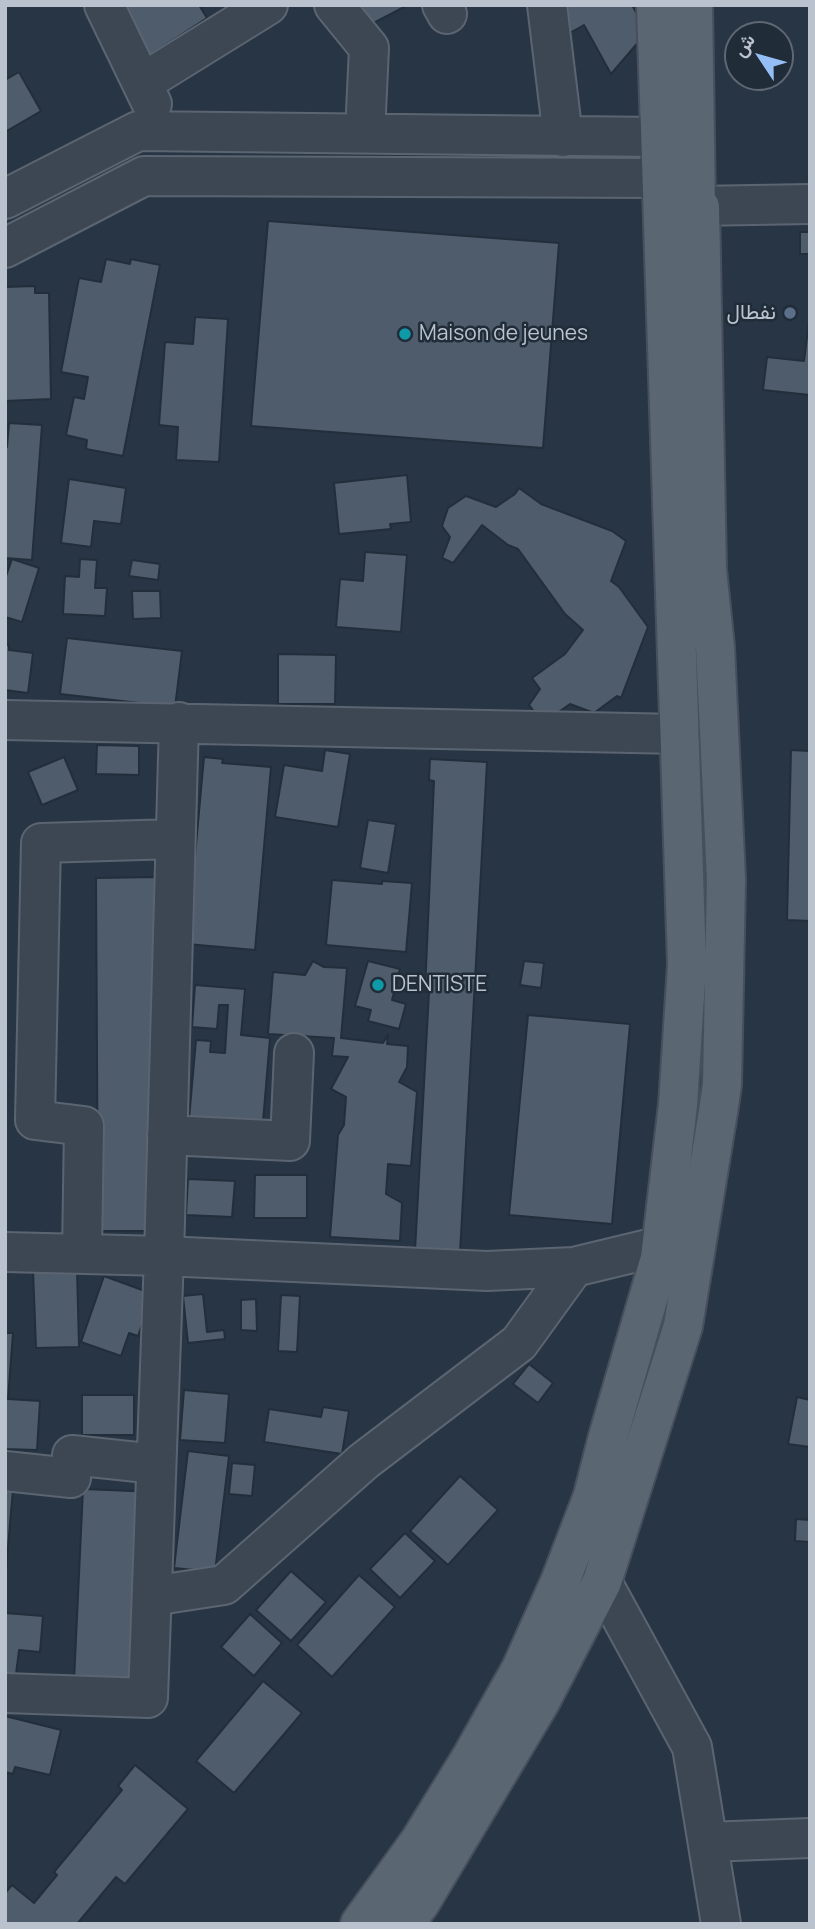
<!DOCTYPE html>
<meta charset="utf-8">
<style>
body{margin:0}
#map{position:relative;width:815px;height:1929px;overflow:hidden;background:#283544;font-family:Manrope,Vazirmatn,sans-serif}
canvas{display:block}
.frame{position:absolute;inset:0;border:7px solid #bac2cd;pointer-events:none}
.north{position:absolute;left:724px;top:21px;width:70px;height:70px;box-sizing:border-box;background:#212c39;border:2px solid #5e6874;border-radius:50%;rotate:306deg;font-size:19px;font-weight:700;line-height:28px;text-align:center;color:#bac2cd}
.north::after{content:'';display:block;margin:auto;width:24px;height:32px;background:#96bef6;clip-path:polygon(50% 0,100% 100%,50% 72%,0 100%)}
</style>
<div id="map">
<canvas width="815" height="1929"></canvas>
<div class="frame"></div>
<div class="north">ش</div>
</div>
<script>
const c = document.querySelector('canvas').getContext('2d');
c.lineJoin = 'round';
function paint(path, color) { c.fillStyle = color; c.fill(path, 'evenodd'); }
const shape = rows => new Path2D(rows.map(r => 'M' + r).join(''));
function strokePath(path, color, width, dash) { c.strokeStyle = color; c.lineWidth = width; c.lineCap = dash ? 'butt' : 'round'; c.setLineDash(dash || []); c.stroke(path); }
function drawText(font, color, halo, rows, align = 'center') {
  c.font = font + ' Manrope,Vazirmatn,sans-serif'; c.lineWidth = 5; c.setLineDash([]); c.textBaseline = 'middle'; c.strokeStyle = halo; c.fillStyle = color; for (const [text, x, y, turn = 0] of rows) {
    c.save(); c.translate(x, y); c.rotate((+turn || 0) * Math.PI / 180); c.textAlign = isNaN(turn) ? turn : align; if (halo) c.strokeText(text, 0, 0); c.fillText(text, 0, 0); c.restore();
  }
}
const building = shape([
 [119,5,199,5,207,18,150,55,119,5],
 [351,5,408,5,364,28,351,5],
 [552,5,632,5,647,32,611,74,584,25,568,34,552,5],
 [19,72,41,111,5,132,5,80,19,72],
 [268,221,559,243,543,448,251,426,268,221],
 [800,232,810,232,810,254,800,254,800,232],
 [106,259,130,264,131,259,160,265,123,456,86,449,87,440,66,435,74,397,84,399,88,377,61,372,79,278,101,282,106,259],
 [35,286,35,293,49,293,51,399,5,401,5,287,35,286],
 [810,313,810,395,763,390,767,357,804,361,810,313],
 [195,317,228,319,219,462,176,460,178,427,159,425,165,342,193,344,195,317],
 [9,423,42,425,32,560,5,558,5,447,7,447,9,423],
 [407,475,411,522,390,524,391,529,339,534,334,483,407,475],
 [69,479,126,488,121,524,94,521,91,547,61,543,69,479],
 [519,488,541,504,612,531,626,541,611,581,619,587,648,627,621,698,617,696,594,713,570,704,543,723,529,705,540,689,532,678,565,654,583,630,565,614,518,549,508,545,482,525,453,563,442,558,450,537,442,526,448,508,466,496,496,507,515,494,519,488],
 [365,552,407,555,401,632,336,627,340,579,363,581,365,552],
 [12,559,39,568,22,622,5,617,5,579,12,559],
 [80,559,97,560,95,588,107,588,105,616,63,614,65,576,79,577,80,559],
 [132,560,160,564,158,580,129,576,132,560],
 [132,591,160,591,161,618,133,619,132,591],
 [67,638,182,651,175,707,60,694,67,638],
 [5,645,9,645,9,650,33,653,28,693,5,690,5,645],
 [278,654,336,655,335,704,278,704,278,654],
 [97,745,139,746,139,775,96,774,97,745],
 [325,750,350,754,338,827,275,817,284,765,322,771,325,750],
 [791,750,810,751,810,921,787,920,791,750],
 [64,757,78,790,42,805,28,772,64,757],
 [204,757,223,759,222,763,271,767,255,950,187,944,204,757],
 [430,759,487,762,460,1253,415,1251,429,992,425,992,434,781,429,780,430,759],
 [368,820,396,824,388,873,360,868,368,820],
 [156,877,158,1231,98,1231,96,878,156,877],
 [332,880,382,884,382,881,412,883,406,952,326,945,332,880],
 [313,961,324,967,347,968,341,1038,383,1043,388,1035,387,1044,408,1046,407,1067,399,1082,417,1092,411,1166,388,1164,386,1194,402,1203,400,1241,330,1237,338,1135,344,1125,346,1097,331,1089,348,1057,332,1056,334,1038,268,1034,273,972,305,975,313,961],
 [368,961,400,969,392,1000,406,1004,399,1029,368,1021,371,1010,355,1006,368,961],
 [524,961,544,963,541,988,520,985,524,961],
 [195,985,245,989,241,1035,270,1038,263,1122,189,1119,196,1040,211,1041,210,1052,225,1053,228,1005,219,1005,217,1029,192,1027,195,985],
 [528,1015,630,1024,612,1224,509,1215,528,1015],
 [255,1175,307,1175,307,1218,254,1218,255,1175],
 [188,1179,235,1181,232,1217,186,1215,188,1179],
 [77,1269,79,1347,36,1348,33,1270,77,1269],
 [104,1276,153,1294,138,1336,129,1333,121,1356,81,1342,104,1276],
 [203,1294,207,1332,224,1330,225,1339,188,1343,183,1296,203,1294],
 [281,1295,300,1296,297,1352,278,1351,281,1295],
 [256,1299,257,1331,241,1330,241,1300,256,1299],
 [5,1333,13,1333,8,1399,40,1401,37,1450,5,1449,5,1333],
 [529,1364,553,1383,538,1403,513,1384,529,1364],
 [184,1390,229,1394,225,1443,180,1440,184,1390],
 [82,1395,134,1395,134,1435,82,1435,82,1395],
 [797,1397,810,1400,810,1447,788,1444,797,1397],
 [323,1407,349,1411,342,1454,264,1442,269,1409,321,1417,323,1407],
 [188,1451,229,1456,215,1572,174,1568,188,1451],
 [232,1463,255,1465,252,1496,229,1494,232,1463],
 [460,1476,498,1510,448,1565,410,1531,460,1476],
 [5,1477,14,1478,5,1582,5,1477],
 [83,1489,156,1492,148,1683,74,1681,83,1489],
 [796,1519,810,1520,810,1542,795,1541,796,1519],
 [405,1533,435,1561,400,1598,370,1569,405,1533],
 [291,1571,326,1602,291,1641,256,1610,291,1571],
 [359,1575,395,1607,332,1677,297,1645,359,1575],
 [5,1613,43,1616,40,1652,19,1650,16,1674,5,1674,5,1613],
 [250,1614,282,1643,254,1676,221,1647,250,1614],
 [263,1681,302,1713,234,1793,196,1761,263,1681],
 [5,1716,61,1730,50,1775,15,1767,13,1774,5,1772,5,1716],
 [135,1765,188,1809,125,1884,116,1877,77,1924,5,1924,5,1893,12,1885,34,1903,57,1875,54,1872,122,1790,118,1786,135,1765]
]);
paint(building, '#4f5c6c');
strokePath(building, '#232e3b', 2);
const minor = shape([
 [104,5,152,104],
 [334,5,369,48,365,133],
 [442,5,447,14],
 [547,5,563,137],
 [142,83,268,5],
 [5,199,138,131,660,137],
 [696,206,810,204],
 [5,248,144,176,661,178],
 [5,720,680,734],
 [167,1135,290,1141,294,1053],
 [5,1252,164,1256,487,1271,574,1267],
 [82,1254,84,1126,35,1120,41,843,175,839],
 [5,1471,71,1478,72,1455,156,1464],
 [602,1582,692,1747,721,1924],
 [152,1596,224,1585,364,1461,519,1343,574,1267,661,1246],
 [5,1693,148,1698,164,1256,179,722],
 [708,1842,810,1838]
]);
const major = shape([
 [360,1924,420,1841,471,1758,521,1669,560,1582,593,1496,608,1437,660,1258,678,1105,687,965,656,5],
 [404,1924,420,1903,540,1702,602,1582,683,1326,718,1112,722,1085,726,879,715,647,707,570,700,207,696,206,693,5]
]);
strokePath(minor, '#5b6571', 42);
strokePath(major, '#46505d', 42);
strokePath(minor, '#3d4753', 38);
strokePath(major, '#5b6673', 38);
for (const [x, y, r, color] of [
 [790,313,7,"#5c6f8a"],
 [405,334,7,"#0f9aa8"],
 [378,985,7,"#0f9aa8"]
]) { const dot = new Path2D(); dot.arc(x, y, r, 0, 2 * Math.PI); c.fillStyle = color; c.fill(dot); strokePath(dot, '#212c39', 2.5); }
drawText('21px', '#bac2cd', '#212c39', [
 ["نفطال",776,313,"right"],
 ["Maison de jeunes",419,334],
 ["DENTISTE",392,985]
], 'left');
</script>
